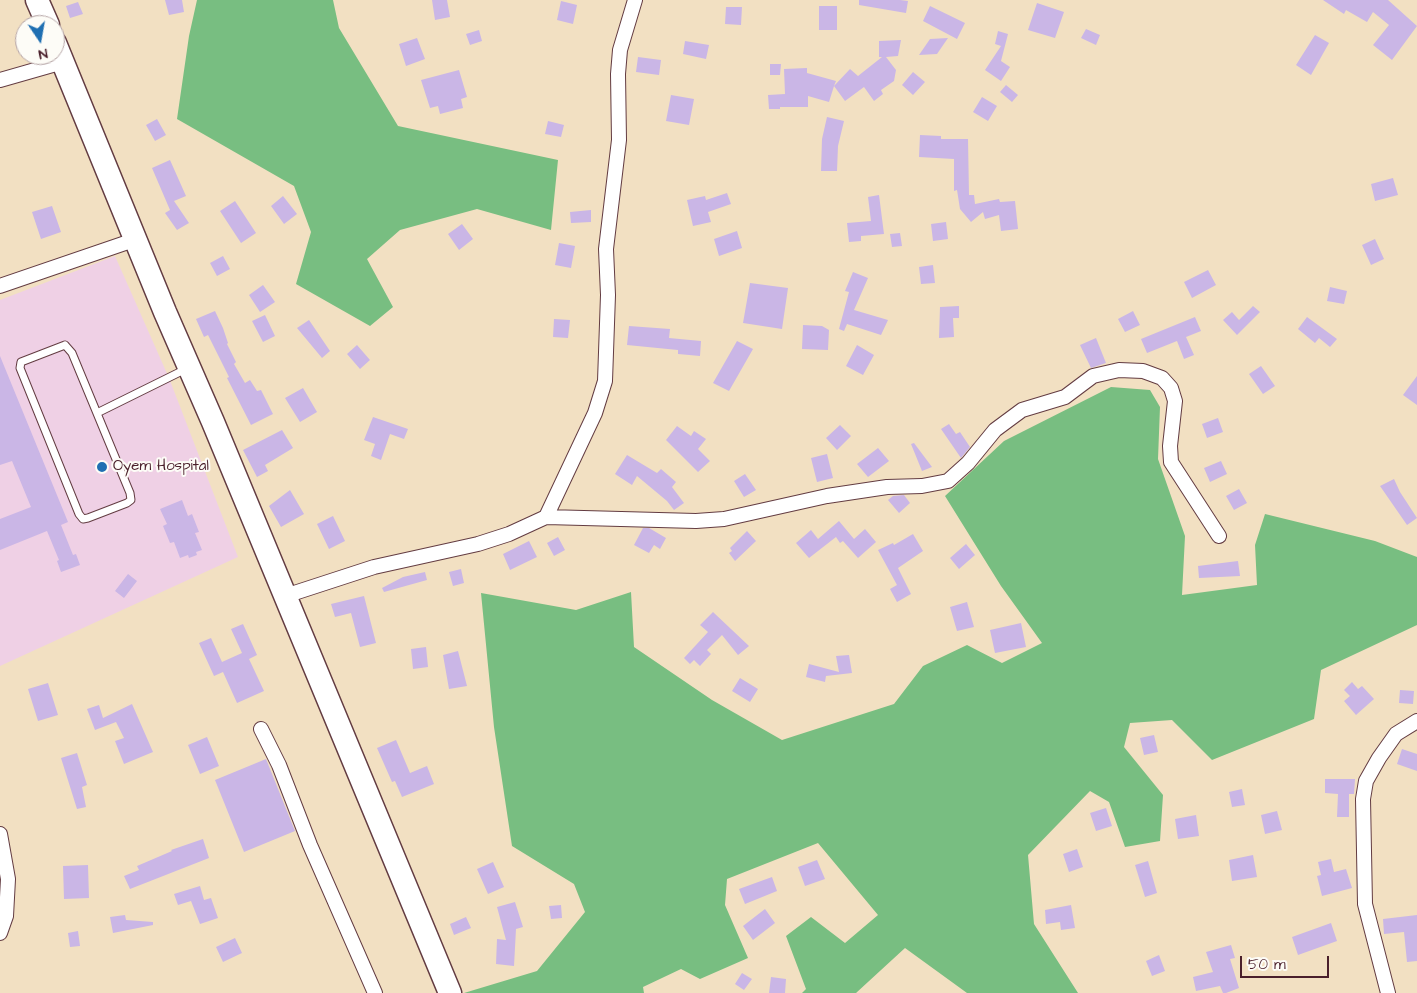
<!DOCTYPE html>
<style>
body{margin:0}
#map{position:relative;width:1417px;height:993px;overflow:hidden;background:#f2e0c2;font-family:"Architects Daughter",sans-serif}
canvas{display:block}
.north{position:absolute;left:15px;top:15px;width:50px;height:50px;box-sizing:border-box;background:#fdfcf7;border:1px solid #b5a4a5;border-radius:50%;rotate:168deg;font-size:14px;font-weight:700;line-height:20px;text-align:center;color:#4a1f2b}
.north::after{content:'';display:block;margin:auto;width:18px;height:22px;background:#1f6fb2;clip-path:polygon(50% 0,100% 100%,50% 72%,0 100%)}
.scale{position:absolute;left:1240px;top:956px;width:89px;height:22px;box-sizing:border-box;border:2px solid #4a1f2b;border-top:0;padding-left:6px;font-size:15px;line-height:18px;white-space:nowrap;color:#4a1f2b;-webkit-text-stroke:4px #fdfcf7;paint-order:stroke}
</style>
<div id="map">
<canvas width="1417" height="993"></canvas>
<div class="north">N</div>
<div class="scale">50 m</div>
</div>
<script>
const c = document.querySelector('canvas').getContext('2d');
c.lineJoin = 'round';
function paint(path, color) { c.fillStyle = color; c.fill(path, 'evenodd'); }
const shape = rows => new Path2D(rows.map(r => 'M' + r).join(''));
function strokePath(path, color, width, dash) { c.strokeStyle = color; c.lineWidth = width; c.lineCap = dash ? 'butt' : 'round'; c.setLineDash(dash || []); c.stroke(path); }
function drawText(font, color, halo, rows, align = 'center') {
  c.font = font + ' "Architects Daughter",sans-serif'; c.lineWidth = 4; c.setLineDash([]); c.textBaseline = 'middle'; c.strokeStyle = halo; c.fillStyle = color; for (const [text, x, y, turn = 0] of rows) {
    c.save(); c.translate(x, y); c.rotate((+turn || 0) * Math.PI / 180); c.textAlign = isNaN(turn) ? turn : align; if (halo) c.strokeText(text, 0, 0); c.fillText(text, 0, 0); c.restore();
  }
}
paint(shape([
 [115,256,169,378,238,557,0,666,0,300]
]), '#efd0e5');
paint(shape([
 [197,0,333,0,339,28,398,126,558,160,551,230,477,209,400,230,367,259,393,307,370,326,296,284,311,232,294,186,177,119,189,36],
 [1111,387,1150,390,1160,407,1158,459,1185,536,1182,595,1257,585,1255,545,1265,514,1375,541,1417,557,1417,625,1321,670,1314,719,1212,760,1172,720,1130,723,1124,747,1163,795,1160,841,1125,847,1109,802,1090,791,1028,855,1034,924,1078,993,967,993,905,948,856,993,802,993,806,989,786,936,811,917,845,943,878,915,818,843,727,879,725,905,748,958,700,979,681,969,643,987,644,993,464,993,537,971,585,912,574,884,512,846,494,727,481,593,576,610,631,592,634,647,712,700,782,740,894,704,923,666,967,645,1002,663,1042,643,1001,586,945,496,1004,441]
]), '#78be81');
paint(shape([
 [165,0,182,0,184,12,169,15],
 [432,0,447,0,450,17,435,20],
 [859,0,900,0,908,1,906,13,859,5],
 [1323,0,1388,0,1417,26,1392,60,1373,45,1389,25,1373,12,1367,22,1346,10,1344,14],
 [561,1,577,5,573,24,557,20],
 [78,2,83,14,70,18,66,6],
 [1037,3,1064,12,1055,38,1028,30],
 [819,6,837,6,837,30,819,30],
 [930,6,965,23,957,39,923,21],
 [726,7,742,7,741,25,725,24],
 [1086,29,1100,35,1096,45,1081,38],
 [479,30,482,41,470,45,466,34],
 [998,31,1008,34,1001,61,1010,67,1001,81,985,70,1001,46,995,44],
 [1315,35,1329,43,1311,75,1296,65],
 [417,38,425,59,406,66,399,44],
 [948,38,937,54,919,55,930,39],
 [901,40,898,56,886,57,896,70,894,81,881,90,883,94,874,101,864,87,845,101,834,86,829,102,808,96,808,107,780,107,780,109,769,109,768,95,785,94,784,69,807,68,807,73,836,81,834,86,850,69,858,76,882,57,879,57,879,41],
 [685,41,709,45,706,59,683,54],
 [638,57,661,60,659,75,636,72],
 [770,64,781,64,780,75,770,75],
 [459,70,467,97,461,99,463,108,440,114,438,106,430,108,421,80],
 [913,72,925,82,913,95,902,85],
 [1006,85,1018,95,1012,102,1000,92],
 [671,95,694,99,689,125,666,121],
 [982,97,997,106,988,121,973,112],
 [827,117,844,121,838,146,837,171,821,171,822,139],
 [157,119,166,135,155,141,146,125],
 [548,121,564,125,561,137,545,134],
 [920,135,941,136,941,139,968,139,969,195,974,195,975,204,999,199,1000,202,1015,201,1018,229,1001,231,999,215,985,219,983,212,971,222,960,209,957,190,954,191,954,159,919,157],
 [170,160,186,196,174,201,189,223,177,230,165,213,170,210,152,168],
 [1393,178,1398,195,1375,201,1371,184],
 [727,193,731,204,708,212,711,222,693,226,687,200,705,196,706,200],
 [879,195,884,234,861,236,861,241,849,242,847,223,871,221,868,197],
 [283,196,297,214,284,224,271,206],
 [235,201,256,233,241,243,220,211],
 [52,206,61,232,41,239,32,212],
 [591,210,591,222,571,223,570,212],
 [946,222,948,239,933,241,931,224],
 [462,224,473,239,459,250,448,234],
 [737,231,742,248,719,256,714,239],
 [900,233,902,246,892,247,890,234],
 [1375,239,1384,259,1371,265,1362,245],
 [559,243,575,246,571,268,555,265],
 [223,256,230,269,217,276,210,263],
 [933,265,935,283,921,284,919,267],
 [1208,270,1216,285,1192,298,1184,282],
 [853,272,868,278,854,310,888,320,881,335,847,324,844,331,839,329,849,292,845,291],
 [750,283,788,288,782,329,743,323],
 [263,285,275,302,260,312,249,295],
 [1330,287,1347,291,1344,304,1327,301],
 [959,306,959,318,953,318,954,337,939,338,940,307],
 [1253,306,1260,312,1237,335,1223,320,1232,312,1239,320],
 [215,311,223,328,228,343,227,344,236,362,234,364,245,383,250,380,257,391,261,390,273,414,251,425,227,378,229,377,208,335,204,337,196,319],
 [1133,311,1140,325,1125,332,1118,319],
 [265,315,275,336,263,342,252,321],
 [1195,317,1201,331,1186,337,1194,355,1184,359,1177,341,1147,353,1141,339],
 [1307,317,1337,339,1330,347,1319,338,1315,343,1298,329],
 [554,319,570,320,568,338,553,337],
 [309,320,330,351,322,358,297,328],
 [803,325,822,326,829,330,828,350,802,349],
 [629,326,670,329,669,338,701,341,700,356,678,354,678,350,627,345],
 [1096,338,1106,363,1091,368,1080,345],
 [737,341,753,349,729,391,713,383],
 [357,345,370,360,360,369,347,354],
 [857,345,874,355,863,375,846,366],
 [0,356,68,522,61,525,73,555,76,554,80,565,61,572,57,561,59,560,47,531,0,550,0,519,31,507,12,461,0,465],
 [1261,366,1275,386,1263,394,1249,374],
 [1417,376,1417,405,1403,395],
 [303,388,317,412,300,422,285,398],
 [373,417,408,429,404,439,390,434,381,460,371,456,375,444,364,440],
 [1218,418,1223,432,1207,438,1202,424],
 [949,424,956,434,960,432,970,447,961,458,941,429],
 [840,425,851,436,837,450,826,438],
 [677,426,691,436,694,431,706,439,698,449,710,461,698,472,666,440],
 [282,430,293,448,265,465,268,471,257,477,243,450],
 [914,443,932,467,922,471,911,444],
 [878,448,889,461,868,477,857,464],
 [827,454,833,478,817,482,811,458],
 [627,455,657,473,661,469,676,482,672,487,684,503,674,510,667,501,637,476,632,485,615,474],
 [1221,461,1227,474,1210,482,1204,468],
 [745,474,756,490,744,497,734,481],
 [1394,479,1400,492,1417,518,1407,525,1380,486],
 [1239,489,1247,503,1234,510,1226,496],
 [290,490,304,514,281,527,269,506],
 [904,495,910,503,899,513,888,500,893,496],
 [182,500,188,516,192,514,199,532,195,533,202,550,196,552,197,555,189,558,188,555,180,558,174,542,170,543,163,526,167,524,160,509],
 [333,516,345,541,329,549,317,524],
 [839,521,854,539,865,529,876,542,858,558,843,541,840,543,836,537,809,558,796,543,811,530,818,539],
 [643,528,649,528,666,538,660,549,654,545,649,553,634,545],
 [747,531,756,541,735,561,729,553,732,551,730,548],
 [913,534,923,551,898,568,911,594,897,602,890,589,897,585,878,550,893,543,894,545],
 [558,537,565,550,554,556,547,543],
 [529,541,537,557,510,570,503,554],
 [966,544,975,555,959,569,950,558],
 [1238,561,1240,576,1199,578,1198,566],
 [461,569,464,583,453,586,449,572],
 [425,572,427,580,384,592,382,588,403,577],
 [128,574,137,581,124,598,115,591],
 [364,596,376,643,360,647,351,613,335,617,331,604],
 [967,602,974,627,957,631,950,607],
 [713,612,749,646,738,655,722,635,707,650,711,654,700,666,694,660,690,664,684,658,708,632,700,625],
 [1021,623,1026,647,995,653,990,630],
 [243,624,257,655,249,659,264,691,237,703,223,672,214,676,199,643,211,638,222,662,242,653,231,629],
 [426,647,428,667,413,669,411,649],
 [458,651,467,686,449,689,443,655],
 [849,655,852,673,826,676,825,682,806,677,809,664,839,672,836,656],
 [740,678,758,689,750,702,732,691],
 [1352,682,1358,689,1362,686,1374,699,1356,715,1344,701,1350,696,1344,690],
 [48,683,58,715,38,721,28,689],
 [1400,690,1414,691,1413,704,1399,703],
 [132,704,153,752,124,764,115,741,124,738,116,722,95,730,87,709,99,705,103,718],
 [1154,735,1158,752,1144,755,1140,738],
 [207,737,219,766,200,774,188,745],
 [396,740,410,773,427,766,434,784,402,797,395,781,392,782,377,748],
 [1402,749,1417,754,1417,771,1397,764],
 [77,753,87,785,82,787,86,807,77,809,61,758],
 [266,759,295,831,244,852,215,780],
 [1325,779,1355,779,1354,794,1349,794,1349,817,1337,817,1338,794,1325,793],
 [1242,789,1245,805,1232,807,1229,792],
 [1106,808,1112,826,1096,831,1090,813],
 [1277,811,1282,830,1265,834,1261,815],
 [1196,815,1199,836,1178,839,1175,819],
 [203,839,209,858,130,889,124,876,139,870,137,866,172,851,171,850],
 [1077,849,1083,867,1069,872,1063,854],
 [1253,855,1257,877,1232,881,1229,860],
 [1331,859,1334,872,1346,869,1352,888,1322,896,1317,876,1321,875,1318,862],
 [817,860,825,879,805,886,798,867],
 [1148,861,1157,893,1145,897,1135,865],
 [493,862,504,887,488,894,477,869],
 [88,865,89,898,64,899,63,866],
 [772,877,777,891,745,904,739,889],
 [200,886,204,900,211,898,218,918,200,924,191,901,178,905,174,894],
 [515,902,523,927,516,929,514,966,496,964,497,939,506,940,497,907],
 [561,905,562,918,551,919,549,906],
 [1071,905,1075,928,1061,930,1060,922,1046,924,1045,910],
 [765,909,775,923,753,940,743,926],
 [125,915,126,920,153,922,153,925,113,933,110,917],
 [1417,915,1417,961,1407,962,1404,932,1384,934,1383,919],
 [466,917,471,928,454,935,450,924],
 [1331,923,1337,941,1298,955,1292,937],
 [78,931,80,946,70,947,68,933],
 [235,938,242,953,223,962,216,947],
 [1231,945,1235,958,1230,959,1239,988,1226,993,1223,993,1220,986,1196,991,1193,977,1213,972,1206,952],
 [1159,955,1165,971,1152,976,1146,961],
 [742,973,752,979,744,990,735,984],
 [771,977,786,979,785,993,769,993]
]), '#cab6e6');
const service = shape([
 [65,345,72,353,130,493,131,500,127,503,88,518,83,519,79,514,20,368,21,362,65,345],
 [97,413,186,369]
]);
const minor = shape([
 [0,80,63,62],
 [0,286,137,239],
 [546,517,595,413,605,381,608,295,606,249,619,140,618,74,620,50,635,0],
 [285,596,374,567,478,544,509,534,546,517,696,521,724,519,827,496,887,487,922,486,948,481,968,463,995,430,1022,410,1065,397,1093,376,1119,370,1143,371,1162,378,1171,388,1175,401,1170,446,1171,462,1219,536],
 [261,729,279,765,310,845,375,993],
 [0,834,8,879,6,916,0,933],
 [1388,993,1365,904,1363,799,1366,781,1379,758,1396,734,1417,721]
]);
const primary = shape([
 [37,0,48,25],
 [55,43,165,312,213,422,450,993]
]);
strokePath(service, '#633c42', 9);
strokePath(minor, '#633c42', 16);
strokePath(primary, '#633c42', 25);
strokePath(service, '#fff', 7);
strokePath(minor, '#fff', 14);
strokePath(primary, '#fff', 22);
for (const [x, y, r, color] of [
 [102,467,6,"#1f6fb2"]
]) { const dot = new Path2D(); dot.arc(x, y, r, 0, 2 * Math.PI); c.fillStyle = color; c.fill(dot); strokePath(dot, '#fdfcf7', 2); }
drawText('15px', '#4a1f2b', '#fdfcf7', [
 ["Oyem Hospital",113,467]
], 'left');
</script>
